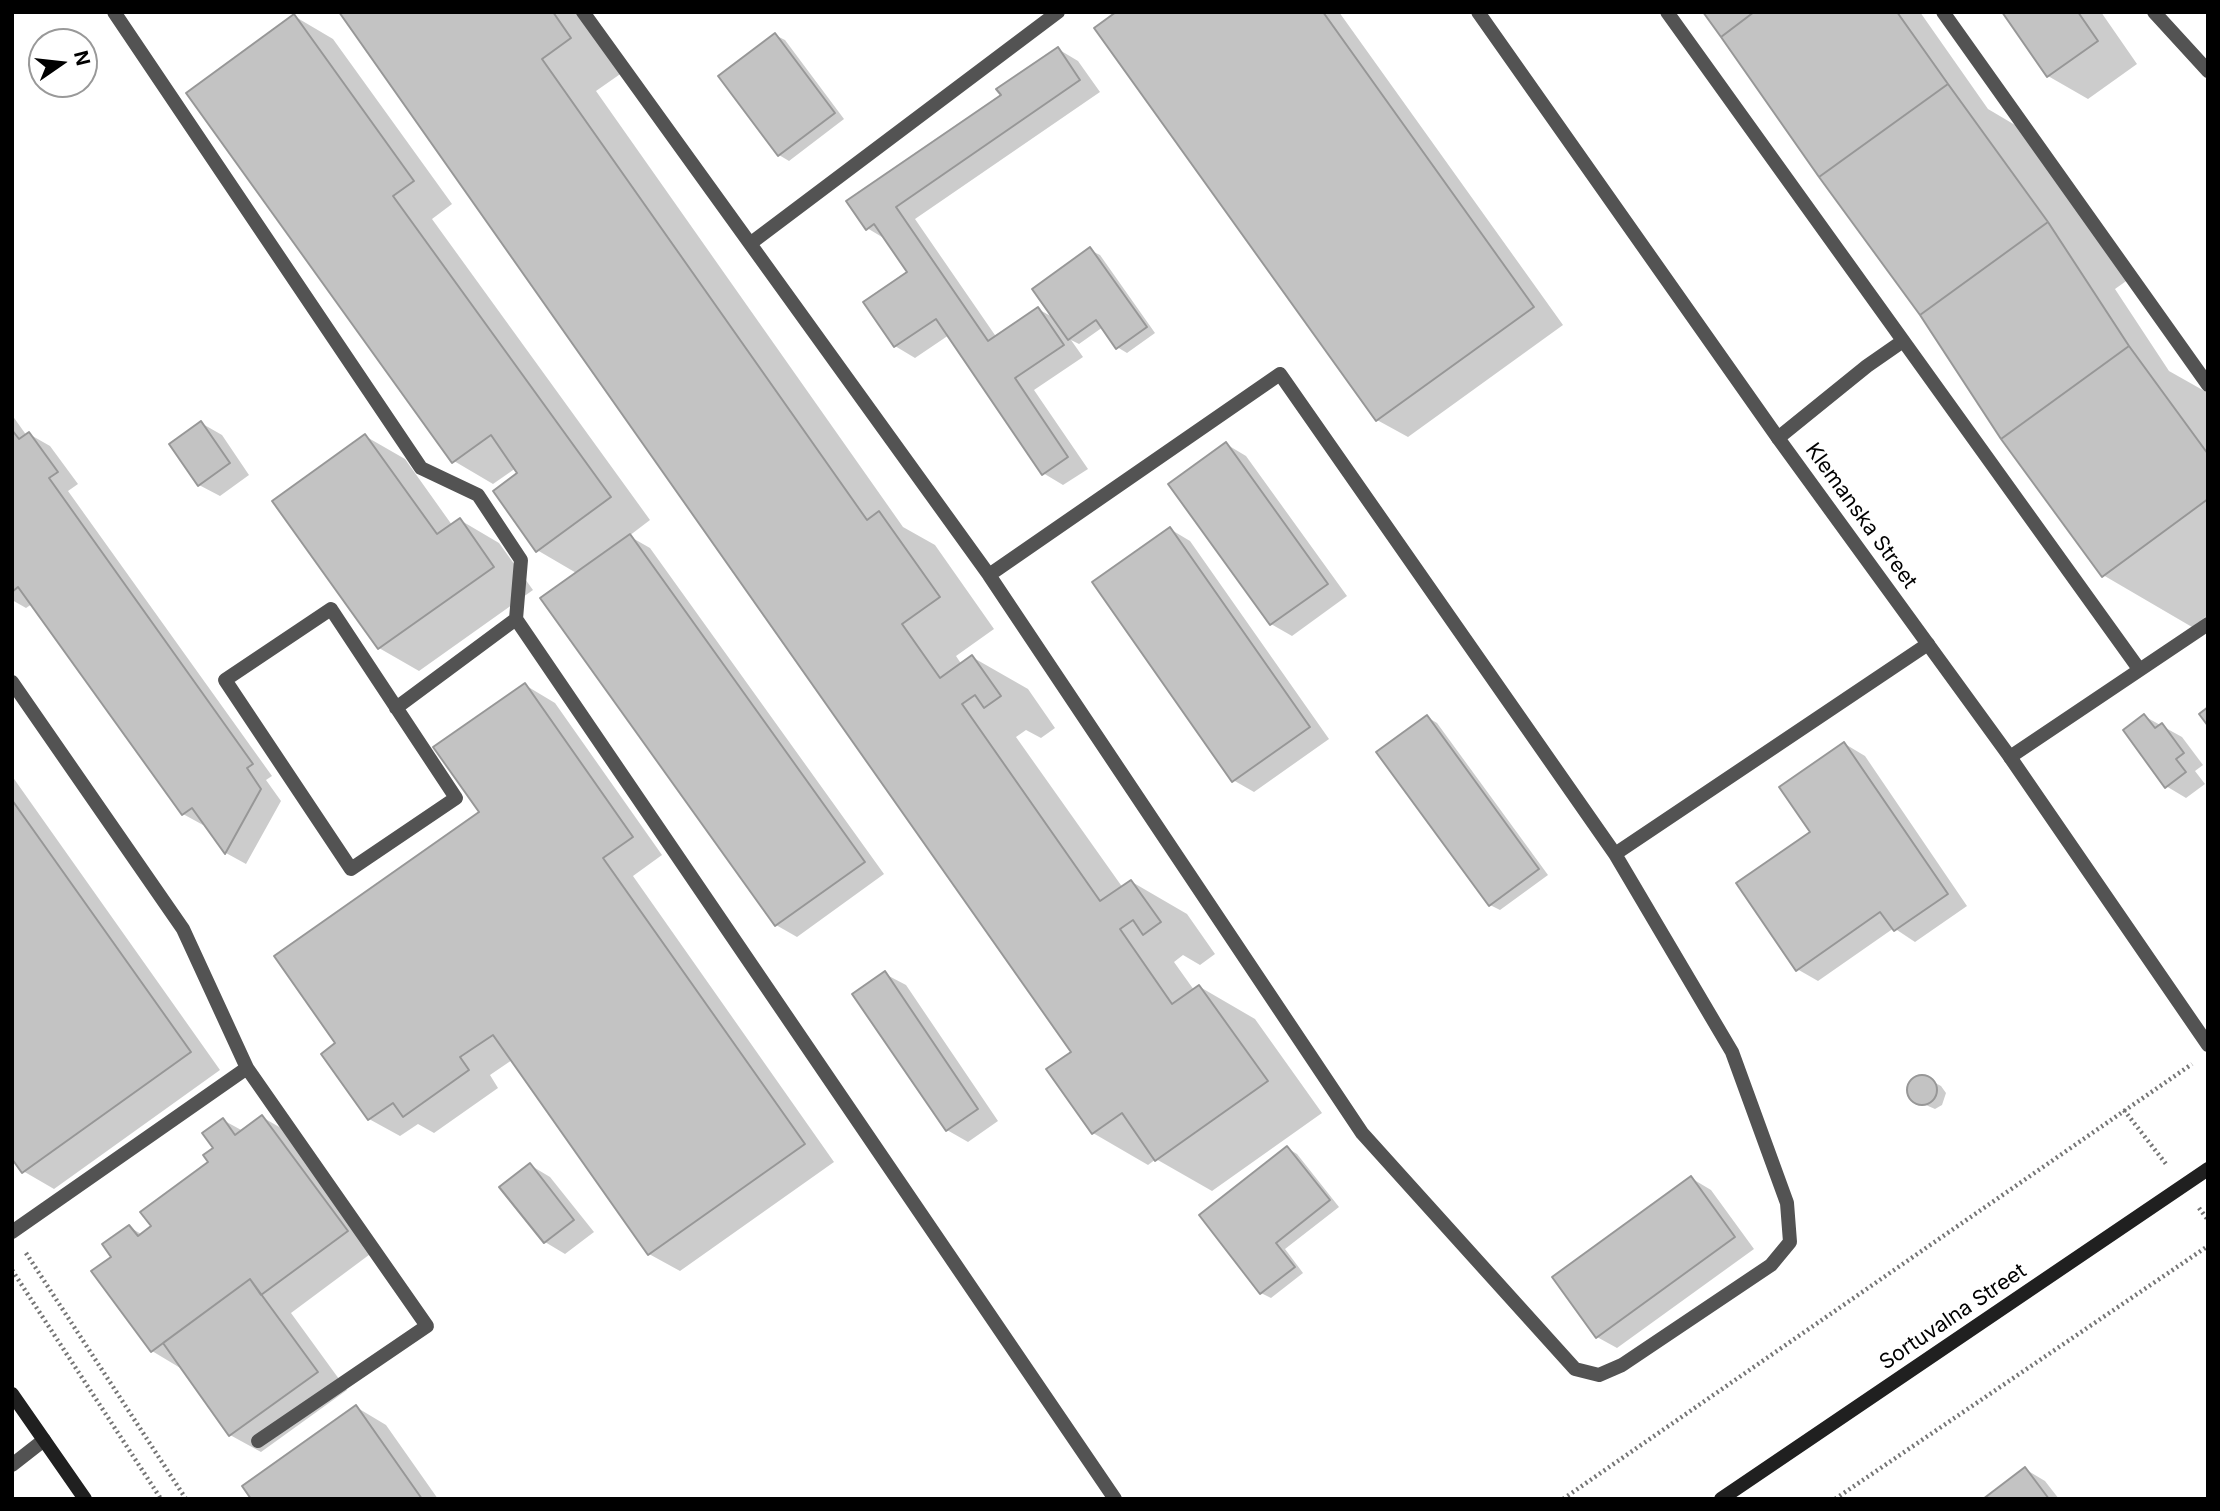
<!DOCTYPE html>
<style>
body{margin:0}
#map{position:relative;width:2220px;height:1511px;overflow:hidden;background:#fff;font-family:Inter,sans-serif}
canvas{display:block}
.frame{position:absolute;inset:0;border:14px solid #000;pointer-events:none}
.north{position:absolute;left:28px;top:28px;width:70px;height:70px;box-sizing:border-box;background:#fff;border:2px solid #999;border-radius:50%;rotate:76deg;font-size:19px;font-weight:700;line-height:28px;text-align:center;color:#000}
.north::after{content:'';display:block;margin:auto;width:24px;height:32px;background:#000;clip-path:polygon(50% 0,100% 100%,50% 72%,0 100%)}
</style>
<div id="map">
<canvas width="2220" height="1511"></canvas>
<div class="frame"></div>
<div class="north">N</div>
</div>
<script>
const c = document.querySelector('canvas').getContext('2d');
c.lineJoin = 'round';
function paint(path, color) { c.fillStyle = color; c.fill(path, 'evenodd'); }
const shape = rows => new Path2D(rows.map(r => 'M' + r).join(''));
function strokePath(path, color, width, dash) { c.strokeStyle = color; c.lineWidth = width; c.lineCap = dash ? 'butt' : 'round'; c.setLineDash(dash || []); c.stroke(path); }
function drawText(font, color, halo, rows, align = 'center') {
  c.font = font + ' Inter,sans-serif'; c.lineWidth = 5; c.setLineDash([]); c.textBaseline = 'middle'; c.strokeStyle = halo; c.fillStyle = color; for (const [text, x, y, turn = 0] of rows) {
    c.save(); c.translate(x, y); c.rotate((+turn || 0) * Math.PI / 180); c.textAlign = isNaN(turn) ? turn : align; if (halo) c.strokeText(text, 0, 0); c.fillText(text, 0, 0); c.restore();
  }
}
paint(shape([
 [341,12,579,12,626,70,596,91,903,527,935,545,994,629,956,656,962,665,972,657,1028,689,1055,728,1041,738,1026,730,1016,737,1123,888,1132,882,1187,914,1215,954,1200,965,1183,955,1174,962,1194,990,1200,987,1255,1019,1322,1113,1212,1191,1156,1159,1148,1165,1093,1133,1073,1053],
 [1119,12,1339,12,1563,325,1408,437,1377,420],
 [1705,12,1920,12,1988,109,2037,138,2136,274,2115,289,2169,371,2208,393,2208,615,2192,627,2103,575,1921,314],
 [2004,12,2101,12,2137,64,2088,99,2048,76],
 [294,16,333,39,452,204,432,219,650,520,629,536,650,548,884,874,797,937,776,925,578,574,537,550,520,473,516,468,493,484,454,461],
 [775,35,785,40,844,119,789,161,779,155],
 [1058,49,1078,61,1100,92,915,219,997,338,1038,309,1056,319,1090,250,1100,255,1155,333,1127,353,1117,347,1103,327,1079,344,1071,340,1083,357,1034,390,1088,469,1063,485,1043,473,949,335,915,358,895,346,910,272,887,240,867,228,1004,95],
 [12,415,27,436,29,434,50,446,78,484,68,491,272,776,266,780,281,801,246,864,226,853,205,824,203,825,183,814,32,604,26,608,12,600],
 [201,423,222,435,249,475,220,496,199,485],
 [365,436,405,459,452,525,460,520,499,543,533,590,419,671,379,648],
 [1226,444,1246,456,1347,596,1292,636,1271,624],
 [1170,529,1190,541,1329,739,1254,792,1233,780],
 [525,685,555,703,662,855,633,876,834,1162,680,1271,649,1254,512,1060,490,1075,498,1088,434,1133,418,1124,400,1136,369,1119,338,1044,481,812],
 [2144,716,2182,737,2203,765,2195,771,2205,784,2186,798,2166,786],
 [1427,717,1437,723,1548,875,1500,910,1490,905],
 [1845,744,1865,756,1967,906,1915,942,1894,928,1818,981,1797,969,1812,833],
 [12,776,220,1070,54,1189,23,1171,12,1156],
 [885,974,906,985,998,1121,968,1142,947,1130],
 [1922,1076,1941,1086,1946,1093,1942,1105,1935,1109,1912,1099,1909,1091,1914,1080],
 [262,1117,293,1135,377,1249,291,1313,347,1390,261,1452,230,1435,182,1369,152,1351,113,1257,129,1227,143,1235,154,1227,210,1162,223,1120,243,1131],
 [1287,1148,1297,1154,1339,1207,1285,1249,1303,1273,1271,1298,1261,1293],
 [530,1165,550,1177,594,1232,565,1254,545,1242],
 [1691,1178,1711,1190,1754,1249,1617,1348,1597,1337],
 [356,1407,386,1425,438,1499,253,1499],
 [2025,1469,2045,1481,2059,1499,1986,1499]
]), '#0003');
const building = shape([
 [339,12,553,12,571,38,542,59,867,520,879,511,940,597,902,624,940,678,972,655,1001,696,984,708,975,695,962,704,1100,901,1131,880,1161,922,1143,935,1133,920,1120,929,1172,1004,1199,985,1268,1081,1155,1161,1122,1113,1092,1134,1046,1069,1071,1052,339,12],
 [1116,12,1323,12,1534,307,1376,421,1094,28,1116,12],
 [1703,12,1754,12,1721,37,1703,12],
 [1754,12,1897,12,1948,84,1819,177,1721,37,1754,12],
 [2002,12,2078,12,2098,41,2047,77,2002,12],
 [294,14,414,181,393,196,611,497,536,552,493,491,517,473,491,435,452,463,186,93,294,14],
 [775,33,835,113,778,156,718,76,775,33],
 [1058,47,1080,80,896,207,988,341,1038,307,1064,345,1015,378,1068,457,1042,475,936,319,894,347,863,302,907,272,874,224,866,230,846,201,1001,95,996,89,1058,47],
 [1948,84,2048,222,1920,315,1819,177,1948,84],
 [2048,222,2129,346,2001,439,1920,315,2048,222],
 [1090,247,1147,327,1116,349,1096,320,1068,340,1032,289,1090,247],
 [2129,346,2208,454,2208,499,2102,577,2001,439,2129,346],
 [201,421,230,463,198,486,169,444,201,421],
 [12,430,19,439,29,432,58,472,49,478,253,764,247,768,261,789,225,854,192,808,182,815,18,587,12,592,12,430],
 [365,434,437,534,460,518,494,567,378,649,272,501,365,434],
 [1226,442,1328,584,1270,625,1168,484,1226,442],
 [1170,527,1310,727,1232,782,1092,582,1170,527],
 [630,534,865,862,775,926,540,598,630,534],
 [525,683,633,837,603,858,805,1144,648,1255,493,1035,460,1057,469,1070,403,1117,393,1103,368,1120,321,1054,335,1043,274,956,479,812,433,747,525,683],
 [2208,707,2208,726,2199,714,2208,707],
 [2144,714,2155,728,2162,723,2184,753,2176,759,2186,772,2165,788,2123,730,2144,714],
 [1427,715,1539,869,1489,906,1376,752,1427,715],
 [1844,742,1948,894,1894,931,1880,912,1796,971,1736,883,1810,832,1779,787,1844,742],
 [12,800,191,1052,22,1173,12,1159,12,800],
 [885,971,978,1109,946,1131,852,994,885,971],
 '1907 1090a15 15 0 1 1 30 0a15 15 0 1 1-30 0Z',
 [262,1115,348,1231,261,1295,250,1279,151,1352,91,1271,111,1257,102,1244,129,1225,138,1236,151,1226,140,1212,208,1162,203,1155,213,1148,202,1133,223,1118,235,1135,262,1115],
 [1287,1146,1330,1200,1276,1243,1295,1267,1260,1294,1199,1215,1287,1146],
 [530,1163,574,1220,544,1243,499,1187,530,1163],
 [1691,1176,1735,1237,1596,1338,1552,1277,1691,1176],
 [250,1279,318,1372,229,1436,163,1343,250,1279],
 [356,1405,422,1499,251,1499,242,1486,356,1405],
 [2025,1467,2049,1499,1983,1499,2025,1467]
]);
paint(building, '#c3c3c3');
strokePath(building, '#979797', 2);
strokePath(shape([
 [2124,1110,2166,1164],
 [2199,1208,2208,1220],
 [26,1253,186,1499],
 [12,1270,161,1499],
 [1563,1499,2192,1064],
 [1835,1499,2208,1246]
]), '#757575', 4.5, [2, 3.5]);
strokePath(shape([
 [114,12,421,468,478,495,521,560,516,619,1115,1499],
 [583,12,989,575,1362,1133,1575,1369,1599,1375,1622,1365,1771,1265,1790,1242,1787,1203,1732,1052,1615,854,1280,374,989,575],
 [1667,12,2139,669],
 [1943,12,2208,385],
 [2154,12,2208,71],
 [751,243,1058,12],
 [1778,438,1867,366,1903,341],
 [331,609,456,798,351,869,225,680,331,609],
 [12,682,183,929,247,1068,427,1326,258,1441],
 [396,708,516,619],
 [2010,757,2208,624],
 [1615,854,1928,644],
 [12,1232,247,1068],
 [12,1465,44,1440]
]), '#535353', 14);
strokePath(shape([
 [1478,12,1778,438,2010,757,2208,1045]
]), '#535353', 14);
strokePath(shape([
 [12,1394,85,1499],
 [1721,1499,2208,1169]
]), '#202020', 14);
drawText('21px', '#000', '#fff', [
 ["Klemanska Street",1861,516,54],
 ["Sortuvalna Street",1953,1317,-34]
]);
</script>
